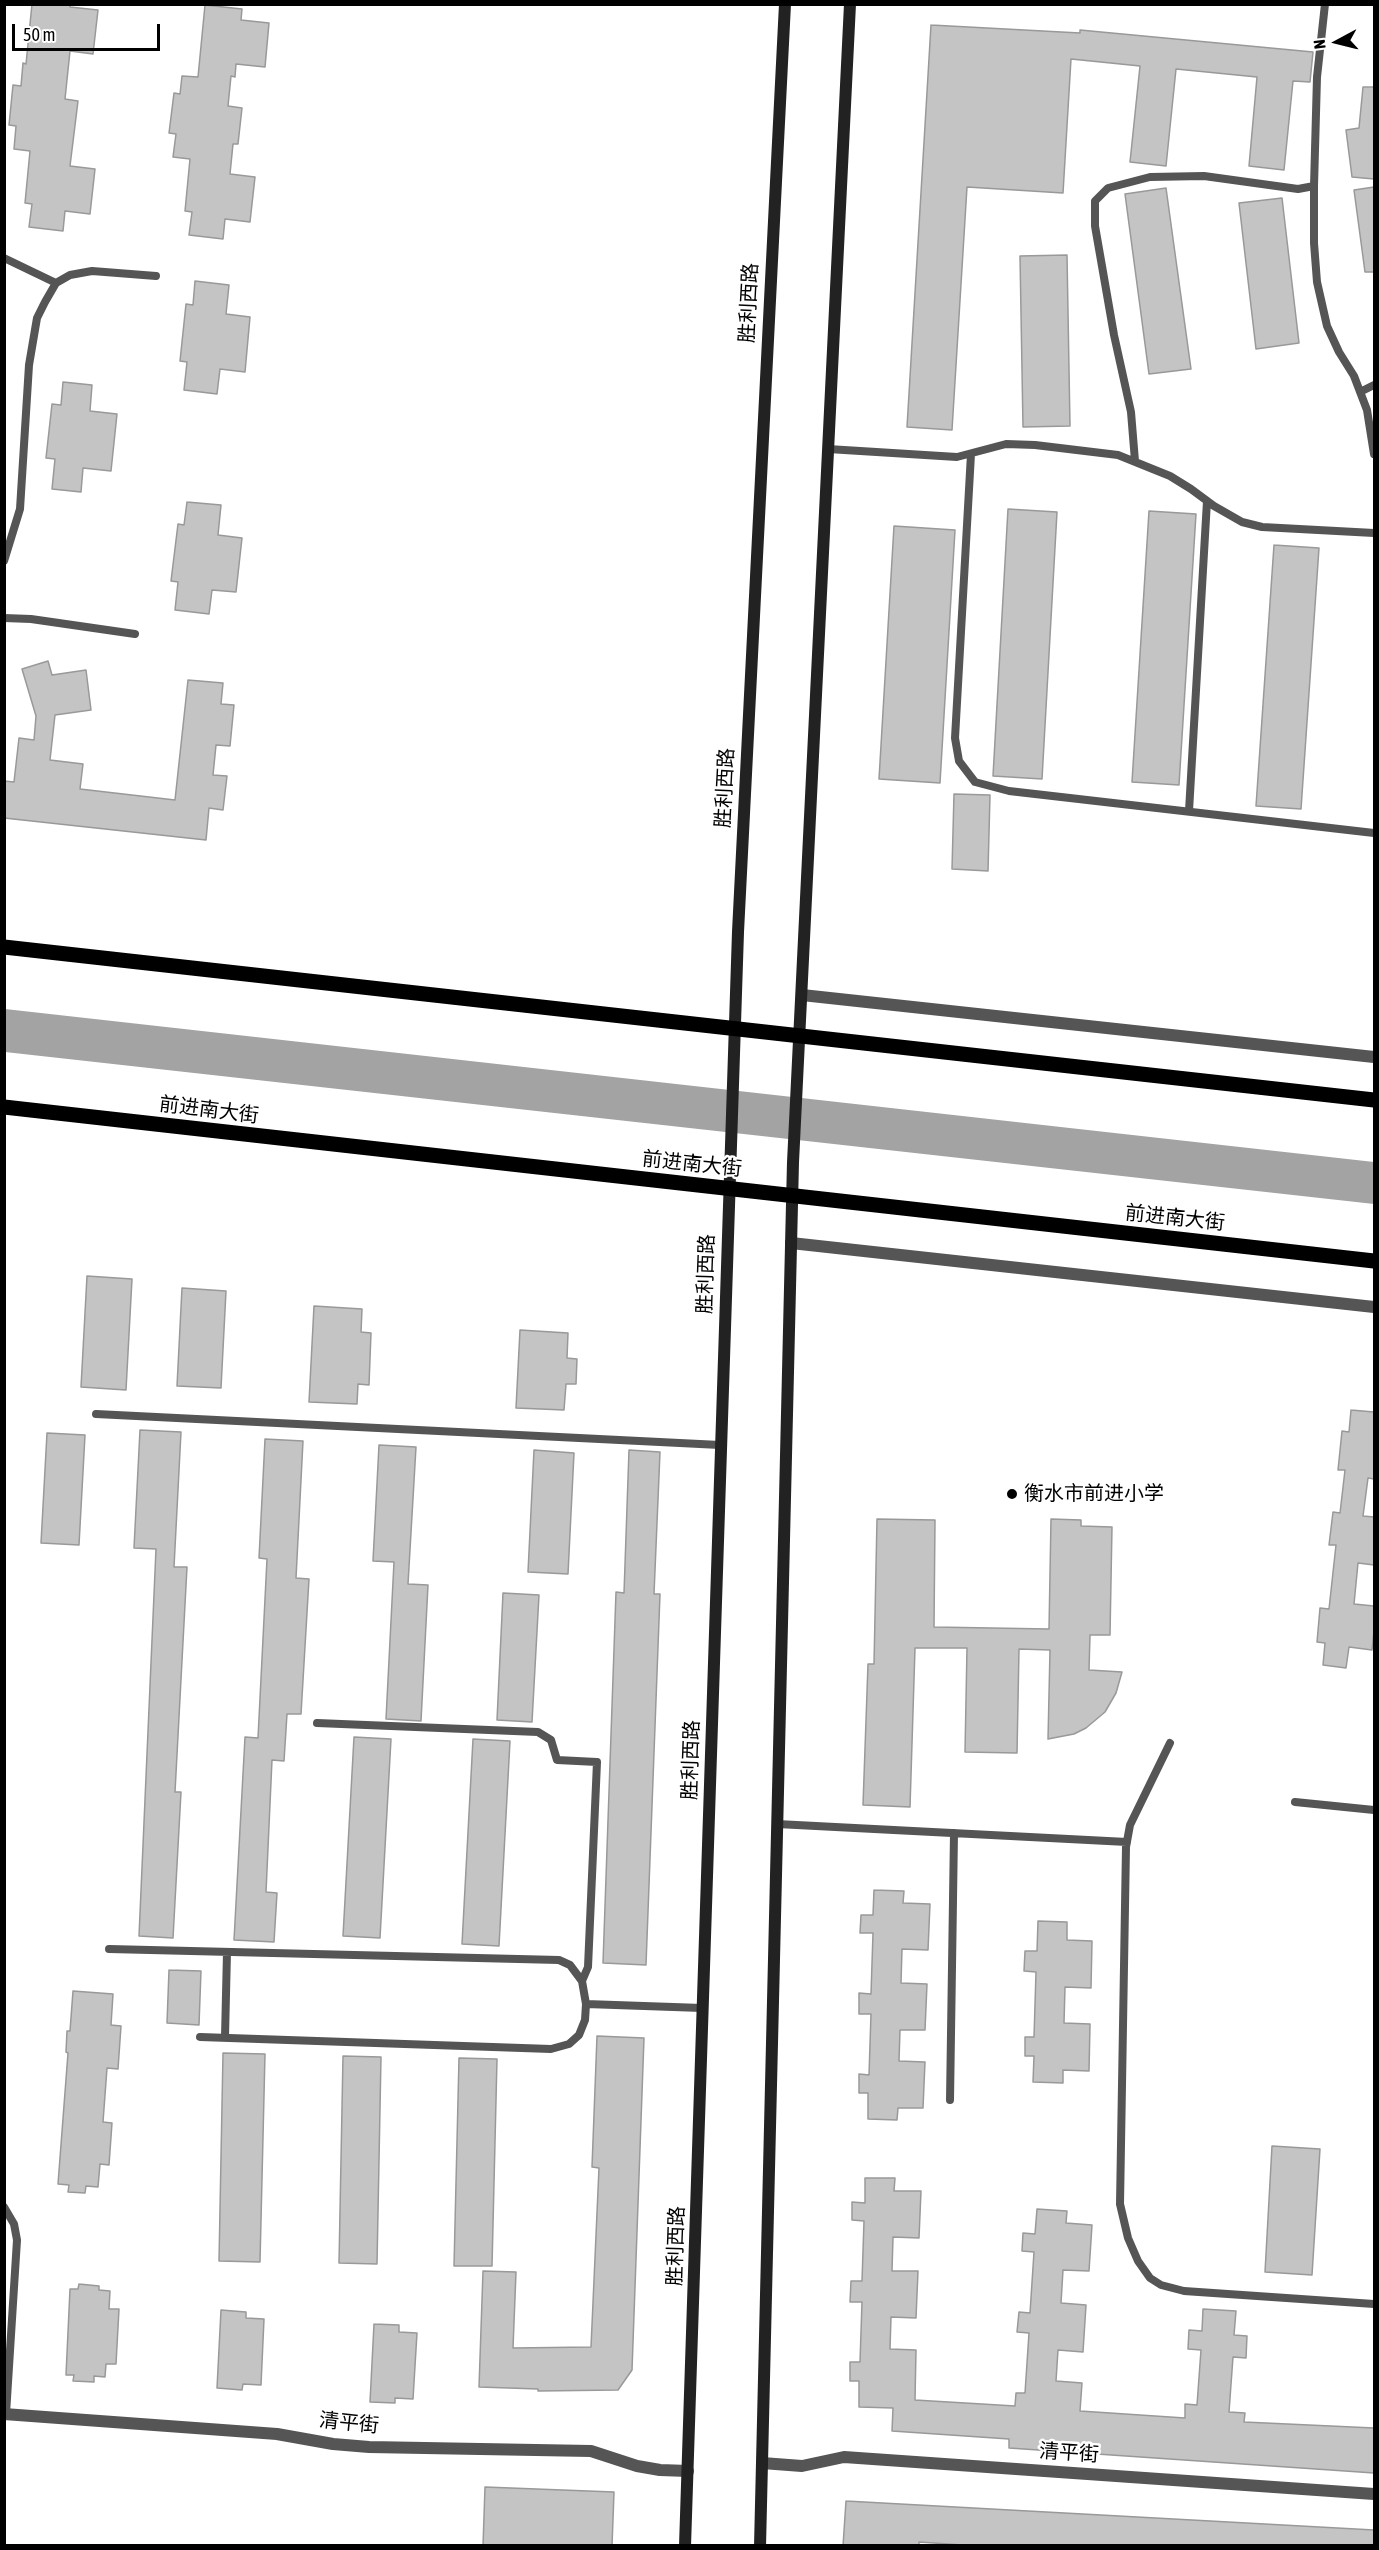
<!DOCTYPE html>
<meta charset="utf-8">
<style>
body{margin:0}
#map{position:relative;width:1379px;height:2550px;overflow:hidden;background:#fff;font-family:"Asap Condensed",sans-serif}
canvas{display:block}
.frame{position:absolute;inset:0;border:6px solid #000;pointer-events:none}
.north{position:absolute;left:1307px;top:12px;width:60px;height:60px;-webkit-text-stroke:4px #fff;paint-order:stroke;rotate:263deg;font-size:16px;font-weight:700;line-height:24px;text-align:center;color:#000}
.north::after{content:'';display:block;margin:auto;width:21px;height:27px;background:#000;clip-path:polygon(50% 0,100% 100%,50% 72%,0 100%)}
.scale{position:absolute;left:12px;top:24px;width:148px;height:27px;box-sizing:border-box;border:3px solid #000;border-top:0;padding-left:8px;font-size:18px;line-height:21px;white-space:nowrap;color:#000;-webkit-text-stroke:4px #fff;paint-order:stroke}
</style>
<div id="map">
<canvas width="1379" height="2550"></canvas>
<div class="frame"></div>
<div class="north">N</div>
<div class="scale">50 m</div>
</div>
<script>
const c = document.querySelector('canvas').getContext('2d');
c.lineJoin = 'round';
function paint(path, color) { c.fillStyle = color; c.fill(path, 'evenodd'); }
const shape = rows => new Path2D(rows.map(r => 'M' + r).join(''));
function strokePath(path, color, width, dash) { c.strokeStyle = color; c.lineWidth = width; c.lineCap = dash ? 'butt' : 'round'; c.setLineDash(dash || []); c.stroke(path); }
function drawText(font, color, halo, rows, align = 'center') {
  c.font = font + ' "Asap Condensed","Noto Sans SC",sans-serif'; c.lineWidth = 5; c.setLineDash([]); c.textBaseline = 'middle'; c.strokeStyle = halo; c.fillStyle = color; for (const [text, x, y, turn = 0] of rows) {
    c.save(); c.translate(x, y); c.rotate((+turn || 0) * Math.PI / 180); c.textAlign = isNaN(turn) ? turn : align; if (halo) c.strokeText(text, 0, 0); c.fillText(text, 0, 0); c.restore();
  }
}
paint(shape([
 [5,1009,1374,1162,1374,1204,5,1052]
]), '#a3a3a3');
const building = shape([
 [32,4,70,4,70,7,98,10,93,54,70,51,65,99,78,101,70,166,95,169,90,214,65,211,63,231,29,227,32,204,25,203,30,151,14,149,16,126,9,125,13,85,21,86,23,63,26,64,32,4],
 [205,5,242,9,241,20,269,23,265,67,236,64,235,77,231,76,228,106,242,108,238,144,233,144,230,174,255,177,250,222,225,219,223,239,189,235,192,212,185,211,190,159,173,157,176,134,169,133,174,93,180,94,182,76,198,77,205,5],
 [931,25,1080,33,1080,30,1313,52,1310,82,1293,81,1284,170,1249,166,1257,77,1176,69,1166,166,1130,162,1140,66,1071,59,1063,193,967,187,952,430,907,427,931,25],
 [1363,87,1374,87,1374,179,1352,177,1346,130,1359,128,1363,87],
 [1374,187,1374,272,1365,272,1354,190,1374,187],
 [1166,188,1191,369,1149,374,1125,194,1166,188],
 [1282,198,1299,343,1256,349,1239,203,1282,198],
 [1067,255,1070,426,1023,427,1020,256,1067,255],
 [195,281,229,285,226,314,250,317,245,372,220,369,217,394,184,390,187,362,180,361,186,304,193,305,195,281],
 [63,382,92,385,90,411,117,414,111,471,83,468,81,492,52,489,55,459,46,458,52,404,61,405,63,382],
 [187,502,221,505,218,535,242,538,236,592,212,590,209,614,175,610,178,582,171,581,178,524,184,525,187,502],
 [1008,509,1057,512,1042,779,993,776,1008,509],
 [1149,511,1196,514,1179,785,1132,782,1149,511],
 [894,526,955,530,940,783,879,779,894,526],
 [1274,545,1319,548,1301,809,1256,806,1274,545],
 [48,661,52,675,86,670,91,710,55,715,50,760,83,764,80,789,175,800,188,680,223,683,221,704,234,705,230,746,216,745,213,775,227,776,223,810,209,808,206,840,4,818,4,781,14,782,19,738,34,740,36,716,22,669,48,661],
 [954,794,990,795,988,871,952,869,954,794],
 [87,1276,132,1279,126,1390,81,1387,87,1276],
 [182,1288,226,1291,221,1388,177,1386,182,1288],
 [314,1306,362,1309,361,1332,371,1333,369,1385,358,1384,357,1404,309,1402,314,1306],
 [520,1330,568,1333,567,1358,577,1359,576,1384,566,1384,564,1410,516,1408,520,1330],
 [1351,1410,1374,1412,1374,1479,1368,1478,1363,1516,1374,1517,1374,1565,1358,1563,1354,1604,1374,1606,1374,1631,1372,1650,1349,1647,1346,1668,1323,1665,1325,1643,1317,1642,1320,1608,1329,1609,1336,1545,1329,1545,1333,1512,1340,1513,1345,1470,1338,1470,1342,1431,1349,1432,1351,1410],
 [140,1430,181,1432,174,1567,187,1567,175,1792,181,1792,173,1938,139,1936,156,1549,134,1548,140,1430],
 [47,1433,85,1435,79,1545,41,1543,47,1433],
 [265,1439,303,1441,296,1578,309,1579,301,1714,287,1714,284,1761,272,1760,266,1892,277,1893,274,1942,234,1940,245,1737,258,1738,267,1559,259,1558,265,1439],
 [379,1445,416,1447,408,1584,428,1585,421,1721,386,1719,394,1562,373,1561,379,1445],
 [534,1450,574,1453,568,1574,528,1572,534,1450],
 [629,1450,660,1452,654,1594,660,1594,646,1965,603,1963,616,1592,624,1593,629,1450],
 [877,1519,935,1520,934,1627,1049,1629,1051,1519,1081,1520,1081,1526,1112,1527,1110,1635,1090,1635,1089,1670,1122,1672,1116,1693,1105,1712,1086,1728,1074,1734,1048,1739,1050,1650,1019,1649,1017,1753,965,1752,967,1648,915,1648,910,1807,863,1805,868,1664,874,1664,877,1519],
 [503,1593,539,1595,532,1722,497,1720,503,1593],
 [354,1737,391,1739,380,1938,343,1936,354,1737],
 [473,1739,510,1741,499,1946,462,1944,473,1739],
 [874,1890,904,1891,903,1903,930,1904,928,1950,902,1949,901,1983,927,1984,925,2030,900,2030,899,2061,925,2062,923,2108,898,2108,897,2120,868,2119,868,2093,859,2093,859,2074,869,2075,871,2014,859,2014,859,1993,871,1994,873,1933,860,1933,861,1915,873,1915,874,1890],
 [1038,1921,1067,1922,1067,1940,1092,1941,1091,1988,1065,1987,1064,2023,1090,2024,1089,2071,1063,2070,1063,2083,1033,2082,1034,2056,1025,2056,1025,2037,1034,2037,1036,1972,1024,1971,1025,1951,1037,1951,1038,1921],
 [169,1970,201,1971,199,2025,167,2023,169,1970],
 [73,1991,113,1994,111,2025,121,2026,118,2069,107,2068,103,2122,112,2123,109,2165,100,2164,98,2187,86,2186,85,2193,68,2192,69,2185,58,2184,68,2053,66,2052,67,2031,70,2031,73,1991],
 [597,2036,644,2038,632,2370,618,2390,538,2391,538,2389,479,2387,483,2271,516,2272,513,2348,591,2347,599,2168,592,2167,597,2036],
 [223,2053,265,2054,260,2262,219,2261,223,2053],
 [343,2056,381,2057,377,2264,339,2263,343,2056],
 [459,2058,497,2059,492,2266,454,2266,459,2058],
 [1272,2146,1320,2149,1312,2275,1265,2272,1272,2146],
 [865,2178,895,2178,894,2191,921,2191,919,2238,893,2237,892,2271,918,2271,916,2318,891,2317,890,2349,916,2350,915,2400,1015,2406,1016,2393,1025,2393,1029,2333,1017,2332,1019,2312,1030,2313,1034,2252,1022,2251,1023,2233,1035,2234,1037,2209,1067,2211,1066,2223,1092,2225,1089,2271,1063,2270,1061,2303,1086,2305,1083,2352,1058,2350,1056,2381,1082,2383,1080,2411,1185,2418,1185,2404,1197,2405,1201,2350,1188,2349,1189,2330,1202,2331,1203,2309,1236,2311,1234,2335,1247,2336,1246,2358,1233,2357,1229,2412,1245,2413,1244,2422,1374,2428,1374,2473,1009,2448,1009,2439,892,2431,893,2408,859,2407,859,2381,850,2381,850,2362,860,2362,862,2302,850,2302,851,2281,862,2281,864,2221,852,2220,852,2202,865,2203,865,2178],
 [79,2284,99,2286,99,2290,110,2291,109,2309,119,2309,116,2364,106,2364,105,2377,94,2376,94,2382,73,2381,74,2375,66,2375,70,2289,78,2289,79,2284],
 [221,2310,246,2312,246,2318,264,2319,261,2385,243,2384,242,2390,217,2388,221,2310],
 [374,2324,399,2325,399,2332,417,2333,413,2399,395,2398,395,2403,370,2402,374,2324],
 [485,2487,614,2492,612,2546,483,2546,485,2487],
 [846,2501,1374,2530,1374,2546,977,2546,919,2542,919,2546,843,2546,846,2501]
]);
paint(building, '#c4c4c4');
strokePath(building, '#999', 1.5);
strokePath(shape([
 [1325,4,1317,77,1314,186,1314,243,1317,282,1327,326,1339,352,1354,376,1367,410,1374,454],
 [4,258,56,283],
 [1360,392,1374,385],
 [828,449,957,457,1006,444,1035,445,1118,455,1170,476,1191,489,1214,506,1242,522,1262,527,1374,533],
 [971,454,955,738,959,761,975,782,1009,791,1374,833],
 [1135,461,1131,412,1114,335,1095,226,1095,201,1108,188,1150,177,1204,176,1298,189,1314,186],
 [4,561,20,509,29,365,37,318,45,302,56,283,70,275,92,271,156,276],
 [4,618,31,619,135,634],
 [1189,811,1207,501],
 [96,1414,720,1445],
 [317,1723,538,1732,551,1740,557,1760,597,1762,588,1967,582,1981],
 [1170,1743,1130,1825,1126,1847,1120,2204,1128,2238,1138,2261,1150,2278,1161,2285,1184,2291,1374,2304],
 [1295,1802,1374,1810],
 [777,1824,1127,1842],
 [109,1949,559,1960,570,1965,582,1981,586,2004,585,2020,579,2035,569,2044,551,2049,200,2037],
 [586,2004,702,2008],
 [225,2037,227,1952],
 [950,2100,954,1833],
 [4,2207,14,2224,17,2240,6,2414]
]), '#555', 8);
strokePath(shape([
 [802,995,1374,1057],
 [791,1243,1374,1307]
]), '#555', 12);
strokePath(shape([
 [4,2414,277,2434,333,2444,369,2447,591,2451,637,2466,660,2470,688,2471],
 [762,2463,802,2466,844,2457,1374,2494]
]), '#555', 12);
strokePath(shape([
 [685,2546,738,932,785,4],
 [760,2546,793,1162,850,4]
]), '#222', 12);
strokePath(shape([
 [4,947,1374,1100],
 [4,1107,1374,1261]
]), '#000', 15);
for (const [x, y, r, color] of [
 [1012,1494,6,"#000"]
]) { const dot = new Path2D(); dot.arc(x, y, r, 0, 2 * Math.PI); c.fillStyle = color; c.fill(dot); strokePath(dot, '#fff', 2); }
drawText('20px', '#000', '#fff', [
 ["胜利西路",749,303,-87],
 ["胜利西路",725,788,-87],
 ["前进南大街",209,1110,7],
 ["前进南大街",692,1164,6],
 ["前进南大街",1175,1218,6],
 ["胜利西路",706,1274,-88],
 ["胜利西路",691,1760,-88],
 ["胜利西路",676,2246,-88],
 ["清平街",349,2423,6],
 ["清平街",1069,2453,4]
]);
drawText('20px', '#000', '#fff', [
 ["衡水市前进小学",1024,1494]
], 'left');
</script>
